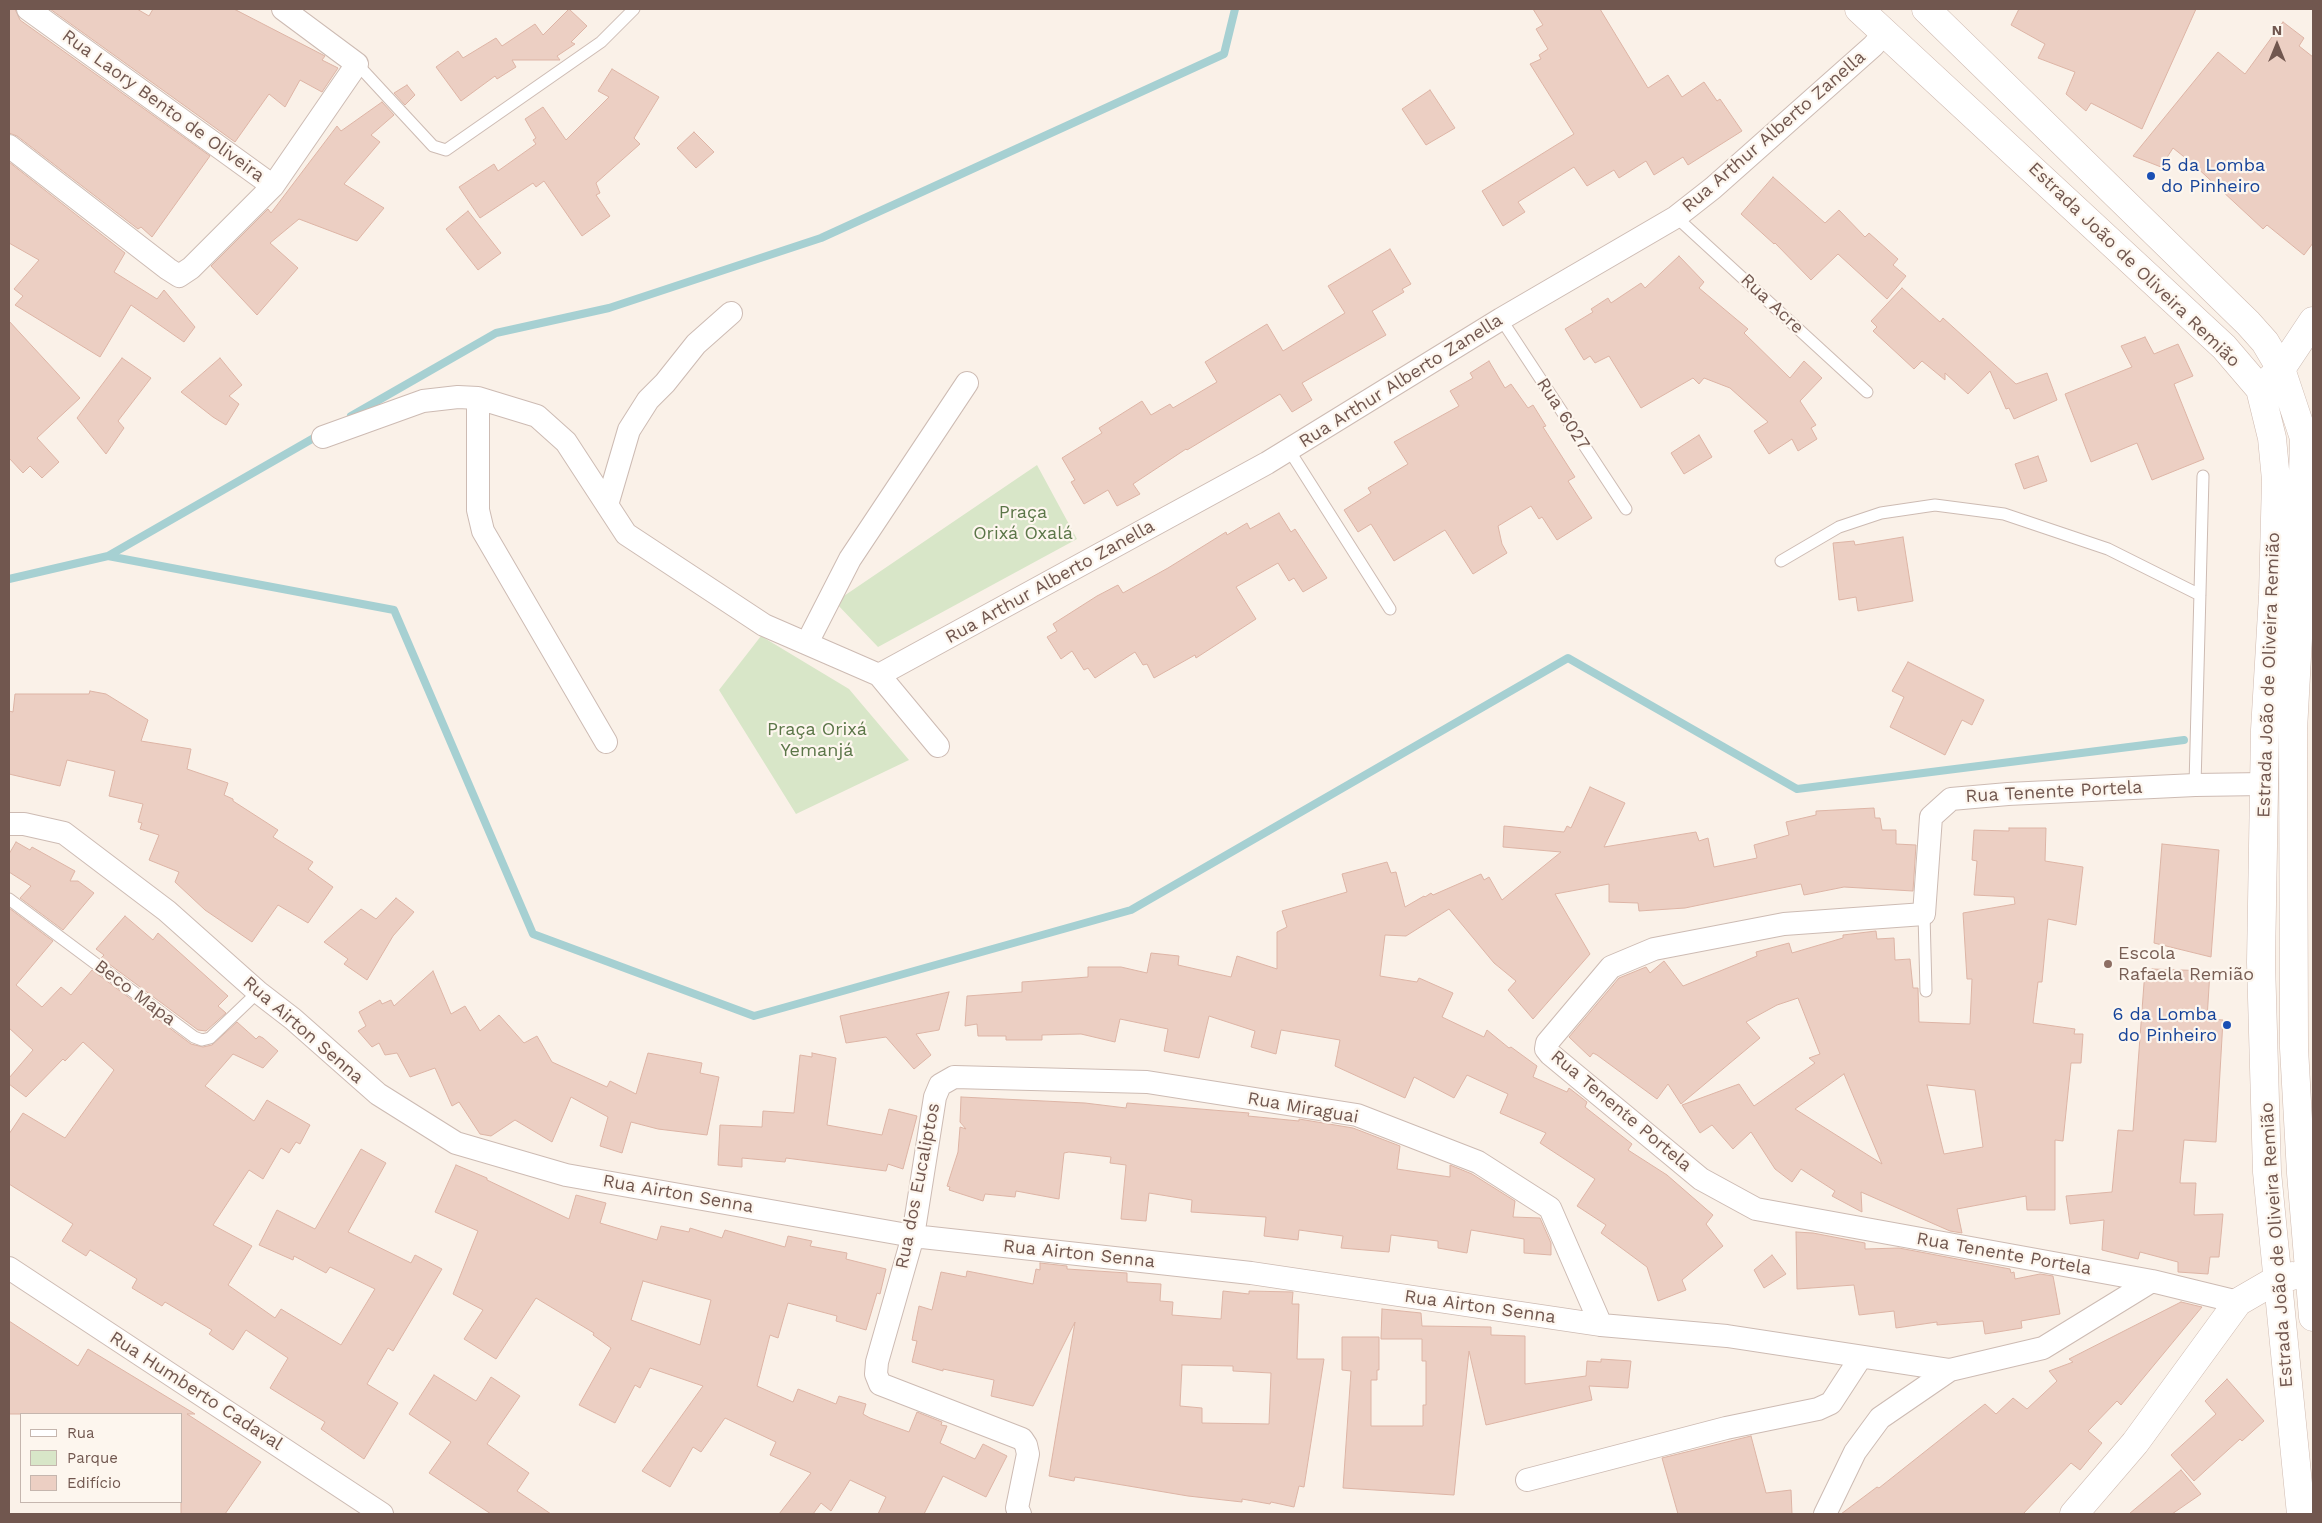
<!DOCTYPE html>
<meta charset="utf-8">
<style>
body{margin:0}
#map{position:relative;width:2322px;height:1523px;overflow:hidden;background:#faf1e8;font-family:"Work Sans",sans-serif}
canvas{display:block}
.frame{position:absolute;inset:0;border:10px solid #71574f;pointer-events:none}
.legend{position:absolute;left:20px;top:1413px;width:162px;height:90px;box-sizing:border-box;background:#fdf6ee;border:1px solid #c5b6ae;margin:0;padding:6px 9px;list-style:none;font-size:15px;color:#71574f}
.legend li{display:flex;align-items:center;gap:10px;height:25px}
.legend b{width:25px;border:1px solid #c5b6ae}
.north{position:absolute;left:2252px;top:20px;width:50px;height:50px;-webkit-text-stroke:4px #fdf6ee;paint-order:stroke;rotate:0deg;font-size:14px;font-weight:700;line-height:20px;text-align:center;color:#71574f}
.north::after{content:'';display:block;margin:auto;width:18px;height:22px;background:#71574f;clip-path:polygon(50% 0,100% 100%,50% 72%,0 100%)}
</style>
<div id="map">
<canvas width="2322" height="1523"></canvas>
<div class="frame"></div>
<ul class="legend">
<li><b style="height:6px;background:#fff"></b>Rua</li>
<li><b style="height:14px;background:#d8e6c8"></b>Parque</li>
<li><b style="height:14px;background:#eccfc3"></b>Edifício</li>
</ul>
<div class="north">N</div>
</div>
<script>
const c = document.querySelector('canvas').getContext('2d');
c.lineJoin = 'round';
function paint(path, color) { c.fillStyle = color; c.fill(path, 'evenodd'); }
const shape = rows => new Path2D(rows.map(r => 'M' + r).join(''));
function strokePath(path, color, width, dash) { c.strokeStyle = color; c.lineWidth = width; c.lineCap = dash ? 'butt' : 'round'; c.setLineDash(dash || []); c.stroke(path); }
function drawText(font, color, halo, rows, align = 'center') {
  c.font = font + ' "Work Sans",sans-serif'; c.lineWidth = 4.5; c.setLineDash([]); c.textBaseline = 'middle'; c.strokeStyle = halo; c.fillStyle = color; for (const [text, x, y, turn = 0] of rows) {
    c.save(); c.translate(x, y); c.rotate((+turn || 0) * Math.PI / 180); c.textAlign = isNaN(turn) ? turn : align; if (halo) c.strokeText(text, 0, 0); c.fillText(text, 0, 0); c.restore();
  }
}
paint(shape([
 [1037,465,1077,539,878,647,835,602],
 [761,636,849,689,909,760,796,814,719,690]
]), '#d8e6c8');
strokePath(shape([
 [351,416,496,333,609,308,821,238,1224,54,1235,9],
 [108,556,394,610,533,934,754,1016,1131,910,1568,658,1797,789,2184,740],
 [9,579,108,556,319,435]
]), '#a6d0d2', 8);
const building = shape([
 [9,9,15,9,20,20,210,156,152,237,141,227,138,229,17,136,9,133,9,9],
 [50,9,137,9,149,16,153,9,234,9,325,56,322,60,338,68,322,92,300,80,285,107,269,94,235,142,50,9],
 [569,9,587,26,571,42,575,44,557,56,560,60,512,60,516,67,497,79,495,76,461,101,436,67,458,51,463,58,496,38,502,46,535,24,543,35,569,9],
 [1533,9,1600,9,1648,88,1668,75,1682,97,1704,82,1717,101,1720,99,1742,131,1688,165,1683,157,1654,175,1646,161,1619,178,1614,170,1587,186,1574,167,1518,202,1525,212,1503,226,1482,191,1574,134,1530,64,1541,59,1539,55,1548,49,1536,29,1543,25,1533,9],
 [2019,9,2196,9,2142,129,2091,103,2086,111,2066,94,2075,72,2038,58,2045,44,2011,25,2019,9],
 [2283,22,2304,38,2299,46,2313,57,2313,243,2304,255,2267,225,2263,229,2193,164,2173,148,2161,167,2133,156,2218,52,2245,74,2283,22],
 [612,69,659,97,634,138,640,144,596,183,600,193,596,195,610,216,582,236,544,181,536,187,533,183,480,218,459,187,494,164,498,171,536,144,533,140,536,138,525,119,543,107,566,140,609,97,598,91,612,69],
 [407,85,415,95,405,105,394,93,407,85],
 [1430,90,1455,128,1426,145,1402,109,1430,90],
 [382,102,394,115,371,135,380,142,344,184,384,208,357,241,299,219,270,243,298,268,257,315,211,266,268,209,271,213,337,126,341,131,382,102],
 [694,132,714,152,696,168,677,148,694,132],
 [9,162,125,253,114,272,157,299,164,290,195,327,184,342,131,305,100,357,15,305,23,296,14,289,39,260,9,243,9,162],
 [1773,177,1825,223,1839,210,1865,237,1869,233,1898,259,1893,265,1906,276,1887,299,1838,254,1811,280,1775,243,1774,244,1741,214,1773,177],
 [468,211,501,253,478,270,446,229,468,211],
 [1390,249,1411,284,1402,289,1404,292,1372,311,1386,335,1302,383,1312,400,1292,412,1280,394,1187,450,1186,449,1133,484,1140,494,1117,506,1108,490,1084,504,1071,482,1075,480,1062,458,1102,433,1099,428,1142,401,1151,415,1170,404,1173,408,1217,382,1205,362,1267,324,1283,351,1345,313,1328,286,1390,249],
 [1679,256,1704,282,1699,288,1748,329,1744,333,1790,378,1804,361,1822,378,1800,401,1816,425,1811,428,1817,439,1798,451,1792,439,1769,454,1754,431,1768,422,1730,388,1704,378,1699,384,1693,378,1641,408,1609,356,1595,363,1590,356,1584,360,1565,329,1593,312,1591,309,1608,298,1611,303,1641,283,1645,288,1679,256],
 [1902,288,1940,322,1943,318,2016,384,2047,373,2057,400,2014,419,2009,408,2006,409,1990,371,1968,394,1945,373,1945,380,1922,361,1914,369,1873,331,1877,327,1871,321,1902,288],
 [9,321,80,398,37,438,59,462,42,478,30,466,23,473,9,458,9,321],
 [2145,337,2154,354,2178,344,2193,376,2174,384,2204,459,2152,480,2137,443,2091,462,2065,394,2132,367,2121,346,2145,337],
 [122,358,151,378,118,421,124,428,106,454,77,418,122,358],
 [220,358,242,385,229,396,239,404,226,425,213,417,181,392,220,358],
 [1489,361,1505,388,1511,384,1528,408,1533,405,1546,426,1543,427,1575,477,1568,481,1592,518,1557,540,1542,517,1539,519,1531,506,1498,526,1502,544,1507,553,1473,574,1445,530,1394,561,1371,524,1358,532,1344,510,1371,493,1368,488,1408,464,1394,442,1459,406,1450,391,1473,378,1470,373,1489,361],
 [1699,435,1712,457,1684,474,1671,453,1699,435],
 [2038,456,2047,481,2024,489,2015,464,2038,456],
 [1279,513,1291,532,1295,529,1327,578,1303,592,1294,578,1289,581,1278,563,1236,587,1256,619,1196,658,1195,655,1154,678,1147,664,1143,665,1135,652,1095,678,1088,668,1084,670,1072,651,1061,659,1047,637,1057,631,1053,624,1097,596,1118,585,1123,593,1168,568,1226,532,1227,535,1247,523,1250,529,1279,513],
 [1903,537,1913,601,1858,611,1856,597,1839,600,1833,543,1854,541,1855,545,1903,537],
 [1908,662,1984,700,1972,725,1962,720,1945,755,1890,727,1904,697,1892,691,1908,662],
 [90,691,106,694,148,720,141,741,191,749,187,769,228,783,224,795,233,799,233,801,278,830,273,837,313,862,308,869,333,887,308,923,278,905,252,942,205,910,175,882,179,872,149,860,159,835,140,829,142,823,138,822,143,804,109,796,115,771,67,760,60,786,9,774,9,711,13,712,15,694,89,694,90,691],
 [1590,787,1625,803,1604,847,1696,832,1699,841,1708,838,1714,867,1757,858,1754,845,1789,835,1786,822,1816,815,1816,811,1874,808,1875,818,1880,818,1882,830,1896,830,1896,844,1916,845,1913,891,1844,887,1804,895,1801,884,1685,908,1639,911,1638,903,1609,902,1609,884,1555,894,1590,954,1533,1019,1508,990,1516,981,1494,963,1449,909,1406,936,1385,935,1380,976,1417,982,1419,978,1453,993,1442,1017,1484,1037,1487,1030,1509,1048,1511,1047,1537,1066,1533,1077,1567,1092,1569,1088,1587,1102,1585,1107,1632,1144,1628,1150,1667,1175,1713,1215,1706,1224,1723,1246,1682,1280,1686,1290,1658,1301,1647,1267,1601,1233,1606,1225,1577,1206,1595,1179,1540,1143,1546,1133,1500,1113,1508,1094,1467,1075,1454,1098,1414,1077,1405,1098,1335,1066,1340,1040,1281,1030,1276,1054,1251,1047,1255,1031,1209,1016,1199,1058,1164,1051,1168,1029,1120,1019,1115,1042,1081,1034,1042,1035,1042,1040,1006,1040,1006,1036,978,1036,977,1024,965,1026,967,996,1022,992,1022,982,1088,977,1088,967,1121,967,1147,973,1151,953,1179,956,1178,965,1231,977,1237,956,1277,969,1277,932,1287,927,1282,911,1347,892,1342,874,1387,862,1391,873,1396,872,1405,907,1424,896,1425,897,1431,893,1433,895,1481,874,1484,880,1489,877,1502,900,1561,852,1503,847,1504,826,1564,832,1567,826,1571,828,1590,787],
 [2009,828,2046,828,2045,861,2083,867,2076,925,2048,919,2042,982,2038,982,2033,1023,2075,1029,2074,1034,2083,1034,2081,1063,2071,1063,2063,1141,2055,1140,2055,1210,2027,1210,2026,1196,1957,1209,1962,1233,1950,1231,1861,1192,1862,1212,1832,1196,1835,1191,1801,1169,1792,1182,1775,1169,1751,1132,1733,1149,1712,1125,1700,1133,1682,1105,1739,1084,1754,1106,1815,1063,1809,1058,1820,1054,1798,998,1777,1005,1746,1022,1760,1038,1681,1104,1668,1084,1657,1099,1597,1055,1593,1053,1590,1057,1569,1037,1619,978,1646,967,1650,973,1664,961,1683,986,1757,956,1756,952,1789,943,1792,953,1843,938,1843,935,1876,931,1877,939,1894,938,1895,960,1910,959,1913,988,1918,988,1919,1022,1970,1024,1972,979,1967,979,1963,913,2015,904,2014,897,1974,895,1977,861,1972,860,1974,830,2009,831,2009,828],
 [1844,1074,1882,1164,1795,1109,1844,1074],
 [1927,1085,1975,1090,1983,1147,1944,1154,1927,1085],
 [16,842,30,850,32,847,75,871,70,881,78,881,94,893,63,930,20,898,31,886,9,872,9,854,16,842],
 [2162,844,2219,850,2211,957,2154,943,2162,844],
 [396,898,414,912,393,936,367,980,344,964,348,959,324,942,361,909,376,919,396,898],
 [9,908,53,941,16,985,42,1007,61,987,71,995,92,970,191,1044,203,1047,212,1045,237,1022,256,1039,259,1036,263,1038,278,1051,263,1068,233,1054,205,1086,254,1121,267,1100,310,1125,300,1144,296,1142,289,1153,281,1148,263,1179,249,1170,213,1225,252,1246,228,1285,275,1318,281,1309,341,1345,375,1289,330,1267,326,1273,294,1256,293,1260,259,1245,277,1210,315,1229,361,1149,386,1163,348,1232,411,1263,415,1255,442,1269,393,1351,388,1348,367,1384,398,1403,364,1459,321,1429,325,1422,270,1388,288,1358,246,1330,233,1350,209,1334,212,1330,165,1302,162,1306,132,1288,137,1279,90,1250,86,1256,62,1241,73,1224,9,1184,9,1134,23,1113,65,1138,114,1070,83,1042,65,1061,63,1059,26,1097,9,1084,9,1078,33,1050,9,1028,9,908],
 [125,916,153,940,158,933,228,996,218,1006,226,1013,206,1031,198,1030,101,958,104,955,96,949,125,916],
 [2152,969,2210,971,2207,1019,2223,1020,2216,1142,2184,1140,2180,1183,2196,1183,2194,1215,2223,1214,2219,1257,2210,1257,2208,1274,2178,1272,2178,1262,2140,1252,2138,1259,2102,1250,2104,1220,2070,1224,2066,1196,2112,1192,2118,1130,2133,1131,2145,970,2152,971,2152,969],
 [433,971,451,1014,465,1006,480,1031,499,1015,524,1043,537,1036,552,1062,607,1087,610,1081,636,1094,648,1053,702,1063,700,1073,719,1077,707,1135,658,1129,631,1122,622,1153,600,1146,608,1117,571,1097,552,1142,515,1120,491,1136,480,1134,459,1102,452,1106,435,1068,410,1077,397,1053,385,1055,379,1043,372,1047,358,1031,366,1026,359,1012,380,1000,382,1004,391,1000,394,1006,433,971],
 [949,992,939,1030,916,1034,931,1055,914,1069,886,1037,846,1043,840,1016,949,992],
 [812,1053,836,1058,827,1125,882,1135,889,1109,917,1116,903,1169,888,1164,886,1171,786,1158,785,1162,742,1158,742,1167,718,1165,720,1125,762,1127,763,1111,794,1113,800,1055,812,1057,812,1053],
 [961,1097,1085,1103,1126,1108,1127,1103,1249,1113,1248,1116,1299,1121,1299,1119,1353,1128,1400,1146,1397,1169,1450,1177,1450,1165,1472,1174,1515,1201,1513,1217,1540,1218,1551,1243,1551,1255,1524,1253,1524,1239,1471,1230,1467,1253,1438,1248,1438,1241,1391,1235,1389,1252,1341,1248,1343,1236,1299,1230,1298,1240,1264,1236,1266,1217,1191,1212,1192,1200,1149,1193,1146,1221,1121,1219,1126,1165,1110,1163,1111,1157,1069,1152,1064,1153,1059,1199,1016,1191,1015,1197,985,1194,983,1201,949,1190,950,1187,947,1186,958,1152,960,1127,966,1129,960,1122,961,1097],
 [456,1165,487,1178,487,1180,569,1219,576,1195,606,1203,600,1223,657,1240,661,1226,689,1232,690,1228,722,1238,725,1230,785,1247,788,1236,812,1241,810,1246,847,1253,846,1259,886,1269,880,1294,877,1293,866,1330,836,1321,837,1316,788,1303,778,1338,770,1335,757,1386,793,1402,798,1389,836,1404,839,1396,866,1404,863,1414,870,1418,909,1432,917,1412,942,1422,941,1425,947,1426,940,1443,975,1459,983,1444,1007,1456,986,1497,943,1476,924,1514,878,1514,886,1497,850,1480,831,1511,821,1503,813,1514,779,1514,811,1473,770,1455,776,1442,725,1418,701,1452,693,1447,670,1487,642,1471,703,1386,650,1368,640,1388,635,1385,615,1423,579,1405,611,1348,593,1335,594,1333,536,1298,496,1359,464,1339,483,1310,453,1294,478,1231,435,1212,456,1165],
 [643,1281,711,1300,700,1345,631,1320,643,1281],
 [1796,1232,1813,1233,1865,1243,1865,1249,1899,1248,2010,1269,2011,1273,2014,1272,2015,1279,2040,1274,2053,1276,2060,1314,2021,1321,2022,1328,1985,1334,1983,1321,1937,1325,1937,1322,1896,1328,1894,1311,1859,1315,1854,1285,1797,1289,1796,1232],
 [1772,1255,1786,1274,1764,1288,1754,1270,1772,1255],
 [1040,1263,1067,1266,1067,1269,1127,1273,1127,1282,1161,1284,1160,1301,1173,1302,1172,1315,1221,1319,1223,1291,1249,1294,1249,1291,1293,1292,1292,1304,1299,1304,1297,1359,1324,1359,1304,1487,1299,1486,1294,1507,1271,1502,1270,1504,1242,1499,1242,1502,1188,1496,1075,1477,1074,1481,1049,1476,1075,1322,1033,1406,991,1396,994,1380,943,1369,943,1371,912,1362,917,1341,912,1340,919,1306,932,1310,941,1272,966,1277,967,1271,1033,1284,1036,1269,1040,1270,1040,1263],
 [1182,1365,1233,1366,1233,1371,1271,1373,1269,1424,1202,1423,1202,1408,1180,1406,1182,1365],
 [2181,1302,2202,1307,2121,1405,2117,1401,2088,1431,2102,1443,2080,1470,2071,1463,2023,1514,1841,1514,1877,1487,1879,1488,1985,1404,1996,1414,2013,1398,2027,1409,2057,1381,2049,1371,2073,1362,2069,1359,2181,1302],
 [1382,1309,1421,1313,1422,1326,1491,1327,1491,1335,1525,1336,1525,1384,1586,1376,1587,1361,1601,1362,1601,1359,1631,1361,1628,1388,1589,1386,1592,1400,1486,1425,1469,1351,1454,1495,1343,1488,1351,1371,1342,1370,1342,1337,1379,1337,1379,1370,1377,1370,1377,1380,1371,1380,1371,1426,1423,1426,1423,1405,1426,1405,1426,1361,1422,1361,1422,1339,1381,1339,1382,1309],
 [9,1321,78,1366,88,1349,195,1414,187,1414,261,1462,225,1514,181,1514,181,1414,9,1414,9,1321],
 [434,1375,476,1401,491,1377,520,1396,487,1444,529,1473,517,1491,551,1514,491,1514,429,1473,451,1442,409,1414,434,1375],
 [2227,1379,2264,1421,2242,1441,2240,1439,2194,1481,2171,1455,2216,1414,2205,1401,2227,1379],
 [1751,1436,1766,1493,1791,1490,1792,1514,1678,1514,1662,1458,1751,1436],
 [2181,1470,2201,1494,2172,1514,2129,1514,2181,1470]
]);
paint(building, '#eccfc3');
strokePath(building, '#ddb4a5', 1);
const service = shape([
 [357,64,433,146,446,150,601,42,634,9],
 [1676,217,1867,392],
 [1501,319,1626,509],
 [1289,450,1390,609],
 [1781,561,1839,527,1881,513,1935,505,2004,514,2108,549,2200,595],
 [2195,785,2203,476],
 [9,899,194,1037,202,1040,210,1038,258,992],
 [1924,914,1926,991]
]);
const minor = shape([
 [28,9,273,186],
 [9,146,168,269,179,276,191,268,273,186,357,64,283,9],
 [478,398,478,510,483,531,606,742],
 [323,437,423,401,458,397,478,398,537,416,566,442,626,534,764,625,879,675,938,746],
 [607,505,629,430,648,400,665,383,696,344,731,313],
 [807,643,850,559,967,383],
 [879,675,1267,463,1501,319,1676,217,1713,188,1873,46,1885,32],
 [9,824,24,824,64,833,167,911,258,992,293,1019,378,1094,456,1143,566,1175,913,1236,1251,1273,1601,1325,1727,1336,1950,1370,2043,1348,2152,1281,2238,1302],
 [9,1268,382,1514],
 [2152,1281,1756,1209,1701,1179,1550,1054,1546,1049,1547,1043,1611,967,1654,949,1784,924,1924,914,1931,817,1951,799,2008,794,2195,785,2264,784],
 [1527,1480,1726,1428,1818,1409,1831,1403,1861,1357],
 [1020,1514,1017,1508,1028,1454,1026,1445,1022,1439,880,1384,876,1374,877,1362,913,1236,935,1097,940,1085,954,1077,1147,1082,1357,1115,1478,1162,1550,1208,1601,1325],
 [1825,1514,1855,1452,1880,1418,1950,1370]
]);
const tertiary = shape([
 [2266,383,2281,369,2313,321]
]);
const secondary = shape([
 [1859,9,2224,347,2260,389,2272,438,2276,480,2273,595,2265,730,2261,962,2267,1172,2301,1514],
 [1926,9,2248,323,2265,342,2281,369,2304,438,2299,620,2293,730,2294,1048,2301,1173,2313,1317],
 [2074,1514,2135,1443,2238,1302,2276,1280,2292,1276]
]);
strokePath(service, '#cdbbb3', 13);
strokePath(minor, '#cdbbb3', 24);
strokePath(tertiary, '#cdbbb3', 29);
strokePath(secondary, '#cfbab0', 29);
strokePath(service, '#fff', 11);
strokePath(minor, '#fff', 22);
strokePath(tertiary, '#fff', 28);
strokePath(secondary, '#fff', 28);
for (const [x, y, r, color] of [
 [2151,176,5,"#1a4fb4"],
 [2108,964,5,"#8d6e63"],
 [2227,1025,5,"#1a4fb4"]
]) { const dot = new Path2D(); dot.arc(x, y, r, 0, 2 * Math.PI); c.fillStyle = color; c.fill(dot); strokePath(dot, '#fdf6ee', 2); }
drawText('18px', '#71574f', '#fdf6ee', [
 ["Rua Laory Bento de Oliveira",163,106,36],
 ["Rua Arthur Alberto Zanella",1774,132,-41],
 ["Estrada João de Oliveira Remião",2134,265,44],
 ["Rua Acre",1772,304,43],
 ["Rua Arthur Alberto Zanella",1401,381,-32],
 ["Rua 6027",1563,414,57],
 ["Rua Arthur Alberto Zanella",1050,582,-29],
 ["Estrada João de Oliveira Remião",2269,675,-88],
 ["Rua Tenente Portela",2054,792,-3],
 ["Beco Mapa",135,993,37],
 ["Rua Airton Senna",303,1030,41],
 ["Rua Miraguai",1303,1108,10],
 ["Rua Tenente Portela",1621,1111,40],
 ["Rua dos Eucaliptos",918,1186,-79],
 ["Rua Airton Senna",678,1194,10],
 ["Estrada João de Oliveira Remião",2277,1245,-94],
 ["Rua Airton Senna",1079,1254,6],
 ["Rua Tenente Portela",2004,1254,10],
 ["Rua Airton Senna",1480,1307,8],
 ["Rua Humberto Cadaval",196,1391,33]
]);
drawText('18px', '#164399', '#fdf6ee', [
 ["5 da Lomba",2161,166],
 ["do Pinheiro",2161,187],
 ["6 da Lomba",2217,1015,"right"],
 ["do Pinheiro",2217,1036,"right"]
], 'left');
drawText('18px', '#5b7648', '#fdf6ee', [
 ["Praça",1023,513],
 ["Orixá Oxalá",1023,534],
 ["Praça Orixá",817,730],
 ["Yemanjá",817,751]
]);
drawText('18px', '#785e54', '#fdf6ee', [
 ["Escola",2118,954],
 ["Rafaela Remião",2118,975]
], 'left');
</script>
